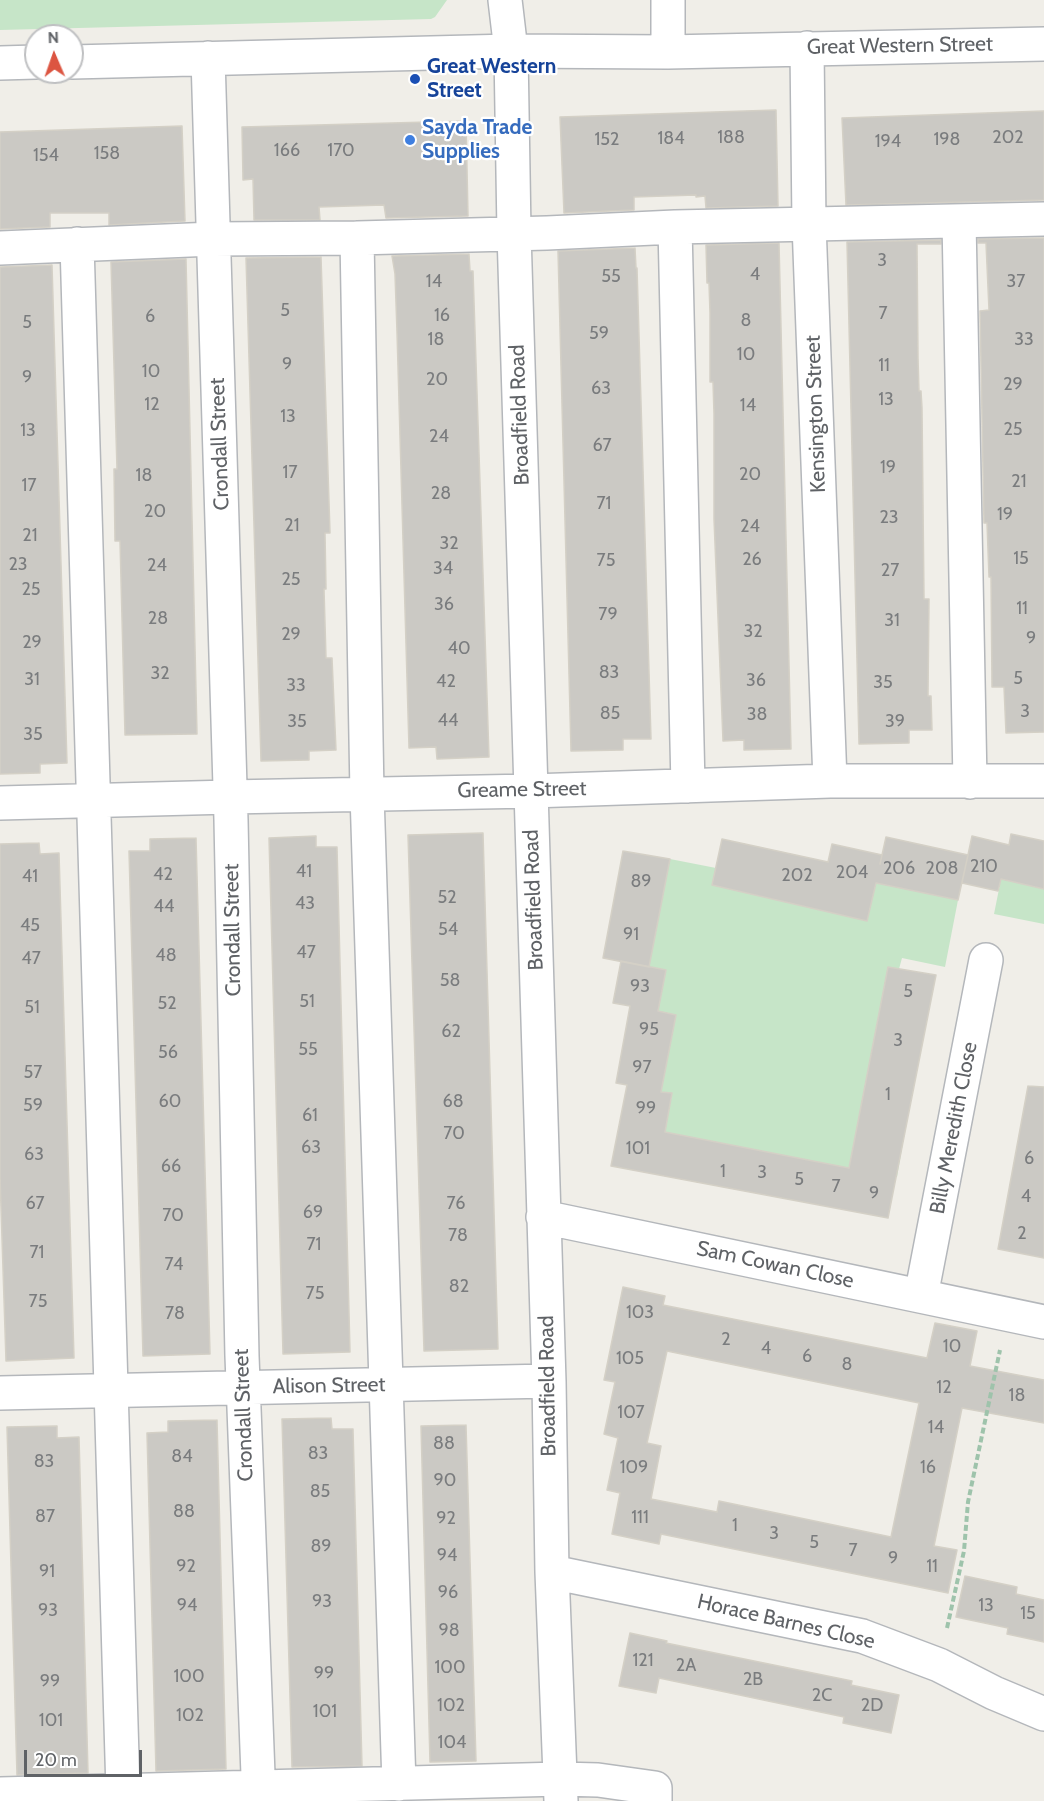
<!DOCTYPE html>
<style>
body{margin:0}
#map{position:relative;width:1044px;height:1801px;overflow:hidden;background:#f0eee8;font-family:Cabin,sans-serif}
canvas{display:block}
.north{position:absolute;left:24px;top:24px;width:60px;height:60px;box-sizing:border-box;background:#fff;border:2px solid #bfc0c2;border-radius:50%;rotate:358deg;font-size:16px;font-weight:700;line-height:24px;text-align:center;color:#5f6266}
.north::after{content:'';display:block;margin:auto;width:21px;height:27px;background:#dc5541;clip-path:polygon(50% 0,100% 100%,50% 72%,0 100%)}
.scale{position:absolute;left:24px;top:1750px;width:118px;height:27px;box-sizing:border-box;border:3px solid #5f6266;border-top:0;padding-left:8px;font-size:18px;line-height:21px;white-space:nowrap;color:#5f6266;-webkit-text-stroke:4px #fff;paint-order:stroke}
</style>
<div id="map">
<canvas width="1044" height="1801"></canvas>
<div class="north">N</div>
<div class="scale">20 m</div>
</div>
<script>
const c = document.querySelector('canvas').getContext('2d');
c.lineJoin = 'round';
function paint(path, color) { c.fillStyle = color; c.fill(path, 'evenodd'); }
const shape = rows => new Path2D(rows.map(r => 'M' + r).join(''));
function strokePath(path, color, width, dash) { c.strokeStyle = color; c.lineWidth = width; c.lineCap = dash ? 'butt' : 'round'; c.setLineDash(dash || []); c.stroke(path); }
function drawText(font, color, halo, rows, align = 'center') {
  c.font = font + ' Cabin,sans-serif'; c.lineWidth = 4.5; c.setLineDash([]); c.textBaseline = 'middle'; c.strokeStyle = halo; c.fillStyle = color; for (const [text, x, y, turn = 0] of rows) {
    c.save(); c.translate(x, y); c.rotate((+turn || 0) * Math.PI / 180); c.textAlign = isNaN(turn) ? turn : align; if (halo) c.strokeText(text, 0, 0); c.fillText(text, 0, 0); c.restore();
  }
}
paint(shape([
 [0,0,447,0,435,17,431,19,0,30],
 [670,859,716,868,712,885,867,920,876,883,958,900,945,967,902,958,899,969,888,967,859,1117,906,1126,897,1177,822,1163,657,1175,672,1094,661,1092,676,1015,658,1011,666,970,649,967],
 [1001,879,1042,888,1044,881,1044,924,994,914]
]), '#c6e5c8');
const building = shape([
 [776,110,778,206,706,208,705,196,696,197,696,195,634,197,634,210,564,213,560,117,776,110],
 [1044,111,1044,200,846,205,842,118,1044,111],
 [466,121,468,216,386,218,384,205,319,207,320,220,254,220,253,179,243,180,242,127,466,121],
 [182,126,185,221,109,225,109,213,50,213,50,227,0,229,0,132,182,126],
 [1044,238,1044,732,1006,733,1004,687,992,687,991,577,989,577,987,523,984,523,980,311,989,310,986,243,978,243,978,239,1044,238],
 [941,240,941,244,917,244,918,358,919,391,921,391,922,408,924,599,929,599,928,696,931,696,932,730,909,730,909,743,859,744,847,242,941,240],
 [779,243,791,749,744,750,744,740,723,741,714,519,714,414,713,382,710,382,710,313,709,283,707,283,706,245,779,243],
 [635,248,636,268,637,268,651,739,623,739,623,750,571,751,558,251,635,248],
 [469,254,470,271,473,271,489,757,437,759,436,747,409,748,397,332,395,274,392,256,469,254],
 [321,257,330,533,325,533,326,589,324,589,326,658,332,658,336,750,309,751,309,760,261,761,246,258,321,257],
 [186,259,197,734,125,735,120,541,115,541,114,469,117,469,111,262,186,259],
 [52,265,67,763,40,764,40,773,0,774,0,267,52,265],
 [483,833,498,1349,424,1351,408,835,483,833],
 [1011,834,1044,841,1044,889,1001,879,998,891,962,883,972,836,1009,845,1011,834],
 [316,836,316,847,337,847,350,1352,283,1354,269,838,316,836],
 [886,837,968,855,958,900,876,883,867,921,712,885,722,839,828,862,832,844,882,855,880,864,886,837],
 [196,838,210,1354,143,1356,129,851,150,851,150,839,196,838],
 [39,843,40,854,59,853,74,1358,6,1361,0,1177,0,844,39,843],
 [623,851,670,859,649,967,603,958,623,851],
 [621,961,666,970,658,1011,676,1015,661,1092,672,1093,665,1132,849,1168,888,967,936,975,888,1218,611,1166,627,1085,616,1083,630,1006,613,1003,621,961],
 [1028,1086,1044,1087,1044,1258,998,1249,1028,1086],
 [623,1287,665,1296,663,1305,927,1358,935,1323,977,1331,970,1366,1044,1380,1044,1423,962,1408,934,1546,957,1550,948,1593,661,1534,659,1544,612,1534,620,1493,607,1490,618,1438,604,1434,615,1382,604,1380,623,1287],
 [667,1351,919,1403,891,1537,719,1501,717,1512,651,1499,661,1446,647,1443,667,1351],
 [331,1418,332,1429,353,1429,362,1766,292,1767,282,1419,331,1418],
 [217,1420,226,1769,156,1771,147,1433,168,1432,168,1421,217,1420],
 [466,1425,476,1761,430,1762,421,1426,466,1425],
 [57,1426,57,1438,79,1437,88,1773,17,1775,7,1427,57,1426],
 [965,1576,1017,1587,1016,1594,1044,1600,1044,1642,1007,1634,1008,1628,956,1617,965,1576],
 [630,1633,667,1641,666,1643,852,1681,851,1685,899,1695,891,1733,843,1723,844,1717,659,1678,656,1693,619,1686,630,1633]
]);
paint(building, '#cbc9c4');
strokePath(building, '#d4d0c6', 1.5);
const minor = shape([
 [505,0,511,51,514,233,549,1381,552,1572,561,1801],
 [668,0,668,52],
 [807,48,809,224,830,781],
 [208,58,231,820,242,1356,259,1801],
 [72,62,511,51,668,52,1044,44],
 [0,63,36,62],
 [959,221,970,782],
 [675,227,688,786],
 [357,238,367,794,399,1784],
 [77,244,123,1791],
 [0,248,213,239,357,238,547,233,675,227,1044,219],
 [0,803,230,797,531,791,830,781,1044,781],
 [543,1217,1044,1322],
 [921,1296,986,960],
 [0,1393,549,1381],
 [552,1572,862,1636,939,1665,994,1693,1044,1714],
 [0,1794,560,1779,598,1780,655,1788,655,1801]
]);
strokePath(minor, '#b4b7bb', 36);
strokePath(shape([
 [947,1628,964,1551,968,1502,1000,1350]
]), '#9ec3ab', 4, [6, 3]);
strokePath(minor, '#fff', 33);
for (const [x, y, r, color] of [
 [415,79,6,"#1a4fb4"],
 [410,140,6,"#3f7fe0"]
]) { const dot = new Path2D(); dot.arc(x, y, r, 0, 2 * Math.PI); c.fillStyle = color; c.fill(dot); strokePath(dot, '#fff', 2); }
drawText('18px', '#7a7c7e', null, [
 ["188",731,138],
 ["202",1008,138],
 ["184",671,139],
 ["152",607,140],
 ["198",947,140],
 ["194",888,142],
 ["166",287,151],
 ["170",341,151],
 ["158",107,154],
 ["154",46,156],
 ["3",882,261],
 ["4",755,275],
 ["55",611,277],
 ["14",434,282],
 ["37",1016,282],
 ["5",285,311],
 ["7",883,314],
 ["16",442,316],
 ["6",150,317],
 ["8",746,321],
 ["5",27,323],
 ["59",599,334],
 ["18",436,340],
 ["33",1024,340],
 ["10",746,355],
 ["9",287,365],
 ["11",884,366],
 ["10",151,372],
 ["9",27,378],
 ["20",437,380],
 ["29",1013,385],
 ["63",601,389],
 ["13",886,400],
 ["12",152,405],
 ["14",748,406],
 ["13",288,417],
 ["25",1013,430],
 ["13",28,431],
 ["24",439,437],
 ["67",602,446],
 ["19",888,468],
 ["17",290,473],
 ["20",750,475],
 ["18",144,476],
 ["21",1019,482],
 ["17",29,486],
 ["28",441,494],
 ["71",604,504],
 ["20",155,512],
 ["19",1005,515],
 ["23",889,518],
 ["21",292,526],
 ["24",750,527],
 ["21",30,536],
 ["32",449,544],
 ["15",1021,559],
 ["26",752,560],
 ["75",606,561],
 ["23",18,565],
 ["24",157,566],
 ["34",443,569],
 ["27",890,571],
 ["25",291,580],
 ["25",31,590],
 ["36",444,605],
 ["11",1022,609],
 ["79",608,615],
 ["28",158,619],
 ["31",892,621],
 ["32",753,632],
 ["29",291,635],
 ["9",1031,639],
 ["29",32,643],
 ["40",459,649],
 ["83",609,673],
 ["32",160,674],
 ["5",1018,679],
 ["31",32,680],
 ["36",756,681],
 ["42",446,682],
 ["35",883,683],
 ["33",296,686],
 ["3",1025,712],
 ["85",610,714],
 ["38",757,715],
 ["44",448,721],
 ["35",297,722],
 ["39",895,722],
 ["35",33,735],
 ["210",984,867],
 ["206",899,869],
 ["208",942,869],
 ["41",304,872],
 ["204",852,873],
 ["42",163,875],
 ["202",797,876],
 ["41",30,877],
 ["89",641,882],
 ["52",447,898],
 ["43",305,904],
 ["44",164,907],
 ["45",30,926],
 ["54",448,930],
 ["91",631,935],
 ["47",306,953],
 ["48",166,956],
 ["47",31,959],
 ["58",450,981],
 ["93",640,987],
 ["5",908,992],
 ["51",307,1002],
 ["52",167,1004],
 ["51",32,1008],
 ["95",649,1030],
 ["62",451,1032],
 ["3",898,1041],
 ["55",308,1050],
 ["56",168,1053],
 ["97",642,1068],
 ["57",33,1073],
 ["1",888,1095],
 ["60",170,1102],
 ["68",453,1102],
 ["59",33,1106],
 ["99",646,1109],
 ["61",310,1116],
 ["70",454,1134],
 ["63",311,1148],
 ["101",638,1149],
 ["63",34,1155],
 ["6",1029,1159],
 ["66",171,1167],
 ["1",723,1172],
 ["3",762,1173],
 ["5",799,1180],
 ["7",836,1187],
 ["9",874,1194],
 ["4",1026,1197],
 ["67",35,1204],
 ["76",456,1204],
 ["69",313,1213],
 ["70",173,1216],
 ["2",1022,1234],
 ["78",458,1236],
 ["71",314,1245],
 ["71",37,1253],
 ["74",174,1265],
 ["82",459,1287],
 ["75",315,1294],
 ["75",38,1302],
 ["103",640,1313],
 ["78",175,1314],
 ["2",726,1340],
 ["10",952,1347],
 ["4",766,1349],
 ["6",807,1357],
 ["105",630,1359],
 ["8",847,1365],
 ["12",944,1388],
 ["18",1017,1396],
 ["107",631,1413],
 ["14",936,1428],
 ["88",444,1444],
 ["83",318,1454],
 ["84",182,1457],
 ["83",44,1462],
 ["109",634,1468],
 ["16",928,1468],
 ["90",445,1481],
 ["85",320,1492],
 ["88",184,1512],
 ["87",45,1517],
 ["111",640,1518],
 ["92",446,1519],
 ["1",735,1526],
 ["3",774,1534],
 ["5",814,1543],
 ["89",321,1547],
 ["7",853,1551],
 ["94",447,1556],
 ["9",893,1559],
 ["92",186,1567],
 ["11",932,1567],
 ["91",47,1572],
 ["96",448,1593],
 ["93",322,1602],
 ["94",187,1606],
 ["13",986,1606],
 ["93",48,1611],
 ["15",1028,1614],
 ["98",449,1631],
 ["121",643,1661],
 ["2A",686,1666],
 ["100",450,1668],
 ["99",324,1674],
 ["100",189,1677],
 ["2B",753,1680],
 ["99",50,1682],
 ["2C",822,1696],
 ["102",451,1706],
 ["2D",872,1706],
 ["101",325,1712],
 ["102",190,1716],
 ["101",51,1721],
 ["104",452,1743]
]);
drawText('21px', '#5f6266', '#fff', [
 ["Great Western Street",900,46,-1],
 ["Kensington Street",816,414,-92],
 ["Broadfield Road",520,415,-92],
 ["Crondall Street",220,444,-92],
 ["Greame Street",522,790,-1],
 ["Broadfield Road",534,900,-92],
 ["Crondall Street",233,930,-91],
 ["Billy Meredith Close",954,1128,-79],
 ["Sam Cowan Close",775,1265,12],
 ["Alison Street",329,1386,-1],
 ["Broadfield Road",548,1386,-91],
 ["Crondall Street",244,1415,-92],
 ["Horace Barnes Close",786,1622,13]
]);
drawText('bold 21px', '#164399', '#fff', [
 ["Great Western",427,67],
 ["Street",427,91]
], 'left');
drawText('bold 21px', '#366cbe', '#fff', [
 ["Sayda Trade",422,128],
 ["Supplies",422,152]
], 'left');
</script>
